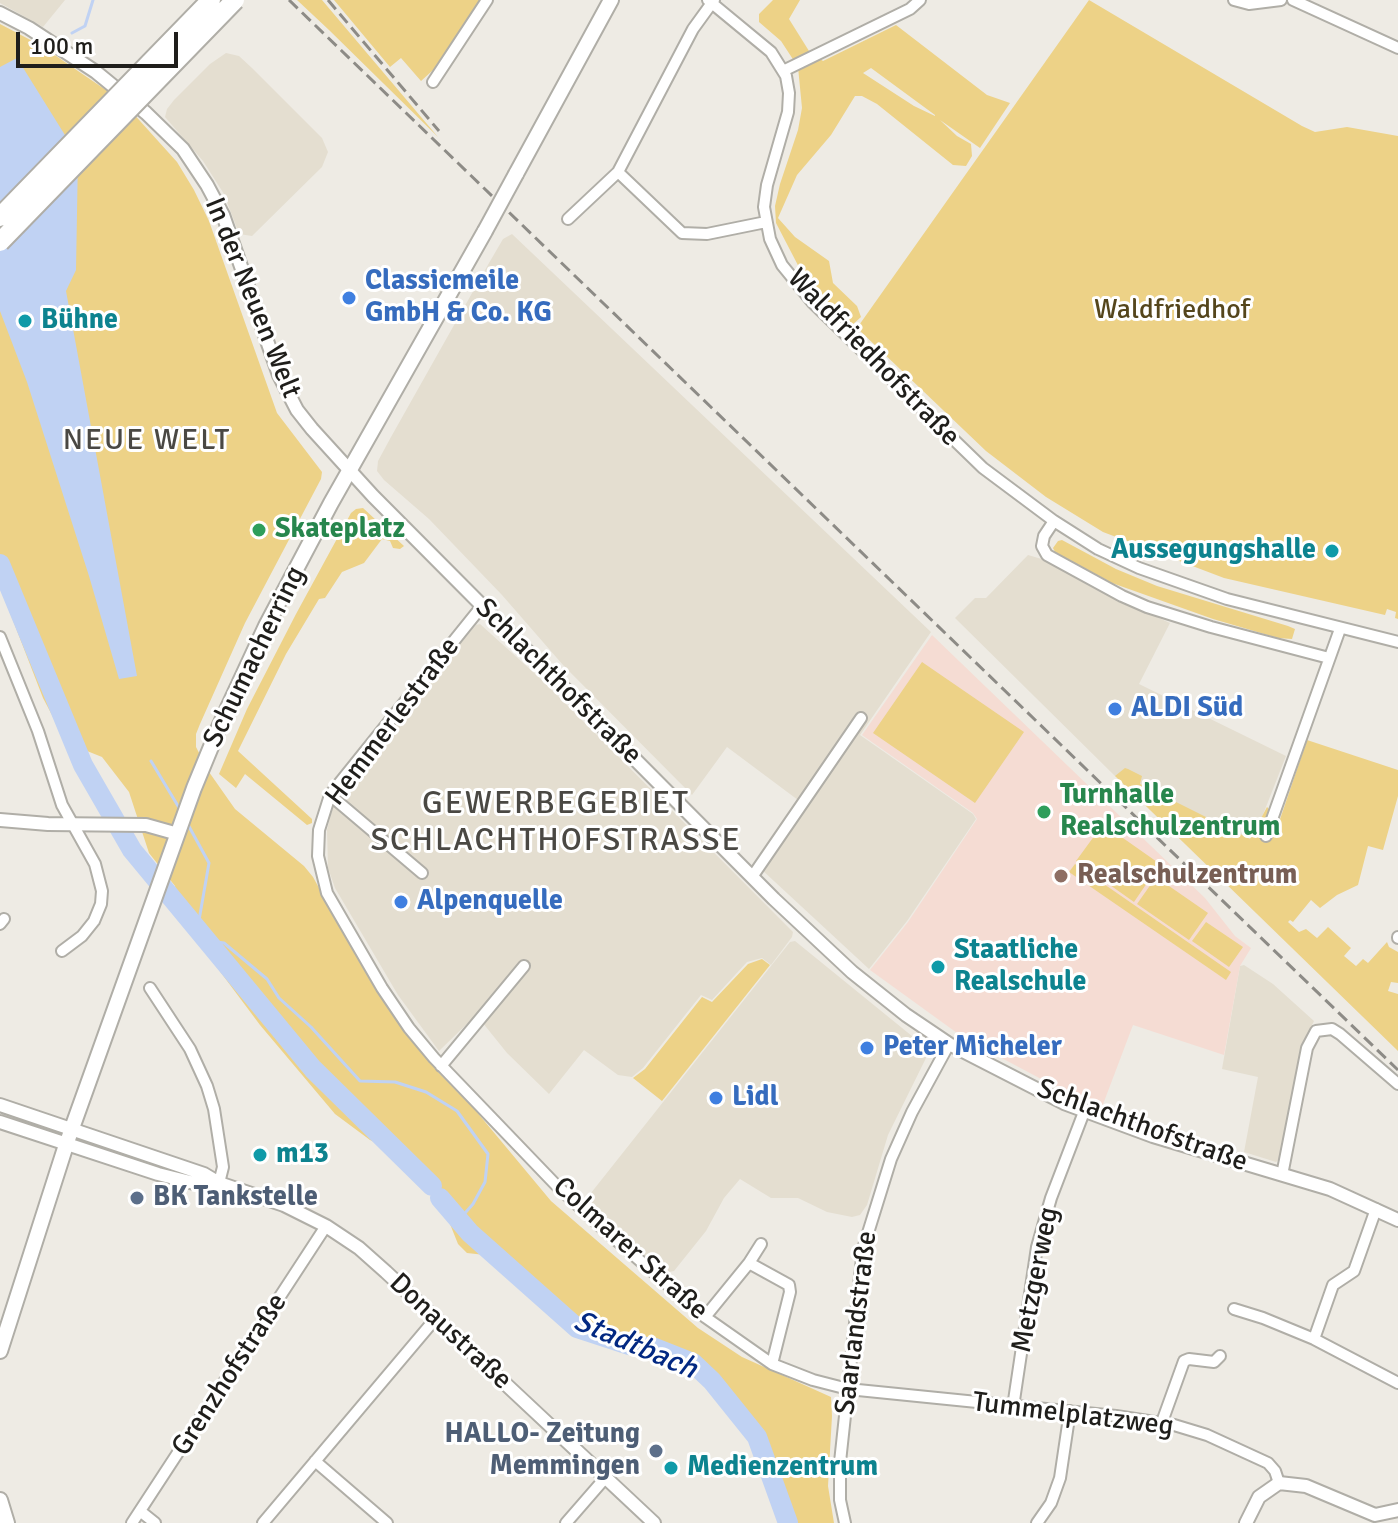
<!DOCTYPE html>
<meta charset="utf-8">
<style>
body{margin:0}
#map{position:relative;width:1398px;height:1523px;overflow:hidden;background:#eeebe4;font-family:Signika,sans-serif}
canvas{display:block}
.scale{position:absolute;left:16px;top:32px;width:162px;height:36px;box-sizing:border-box;border:4px solid #1f1e1b;border-top:0;padding-left:10px;font-size:24px;line-height:28px;white-space:nowrap;color:#1f1e1b;-webkit-text-stroke:6px #fff;paint-order:stroke}
</style>
<div id="map">
<canvas width="1398" height="1523"></canvas>
<div class="scale">100 m</div>
</div>
<script>
const c = document.querySelector('canvas').getContext('2d');
c.lineJoin = 'round';
function paint(path, color) { c.fillStyle = color; c.fill(path, 'evenodd'); }
const shape = rows => new Path2D(rows.map(r => 'M' + r).join(''));
function strokePath(path, color, width, dash) { c.strokeStyle = color; c.lineWidth = width; c.lineCap = dash ? 'butt' : 'round'; c.setLineDash(dash || []); c.stroke(path); }
function drawText(font, color, halo, rows, align = 'center') {
  c.font = font + ' Signika,sans-serif'; c.lineWidth = 6; c.setLineDash([]); c.textBaseline = 'middle'; c.strokeStyle = halo; c.fillStyle = color; for (const [text, x, y, turn = 0] of rows) {
    c.save(); c.translate(x, y); c.rotate((+turn || 0) * Math.PI / 180); c.textAlign = isNaN(turn) ? turn : align; if (halo) c.strokeText(text, 0, 0); c.fillText(text, 0, 0); c.restore();
  }
}
paint(shape([
 [0,0,65,0,43,27,0,3],
 [226,53,239,56,252,68,322,138,328,152,322,167,252,236,239,234,224,194,203,161,165,117,167,109,174,100,210,64],
 [512,234,931,632,860,735,973,814,976,819,907,921,869,969,761,869,802,803,727,747,692,795,563,665,502,595,429,519,384,480,377,471,378,461,391,437,489,263,503,239],
 [1028,555,1045,560,1093,588,1170,623,1139,684,1286,756,1251,845,1190,822,1115,776,955,618,975,598,986,598],
 [480,624,543,681,793,932,792,937,771,965,762,958,747,962,712,1000,701,995,643,1068,632,1077,618,1075,584,1050,549,1094,507,1053,478,1017,474,1017,439,1051,398,995,335,888,328,868,327,830,334,802,341,791,442,665,476,625],
 [795,941,923,1045,926,1049,926,1058,888,1135,867,1205,860,1215,852,1217,827,1212,798,1198,771,1198,740,1179,724,1198,706,1231,674,1271,664,1273,589,1207,587,1198,790,942],
 [1244,965,1273,984,1314,1021,1304,1042,1281,1158,1276,1162,1244,1152,1258,1077,1222,1069,1240,966]
]), '#e4ded0');
paint(shape([
 [932,635,1205,898,1235,936,1251,948,1240,966,1224,1055,1133,1025,1102,1107,1043,1080,964,1038,870,970,908,922,977,819,973,813,862,735]
]), '#f5dcd3');
paint(shape([
 [297,0,322,0,438,137,329,30],
 [334,0,483,0,442,62,421,81,401,58,390,67],
 [773,0,800,0,789,19,809,51,823,61,896,25,987,95,1010,103,980,148,940,120,957,136,971,144,972,156,966,166,953,165,877,104,862,96,855,96,831,135,797,175,778,218,795,237,829,261,833,283,857,306,861,317,850,327,802,273,776,223,775,206,780,184,798,130,802,108,798,67,781,41,759,22,759,14],
 [871,68,935,115,935,116,914,106,863,73],
 [1089,0,1302,126,1315,132,1347,127,1398,136,1398,619,1395,618,1396,612,1387,609,1385,615,1224,578,1103,532,1046,497,986,451,857,328],
 [0,24,40,45,122,101,177,162,194,190,209,221,277,413,322,472,321,479,245,623,200,724,196,734,196,747,209,772,235,809,304,866,313,877,350,944,401,1025,439,1073,476,1111,551,1201,698,1328,742,1357,831,1397,832,1416,828,1486,834,1523,793,1523,760,1434,720,1383,692,1359,682,1355,605,1346,578,1336,557,1320,494,1256,467,1253,458,1244,450,1224,425,1184,386,1148,370,1140,335,1114,260,1025,180,918,175,886,149,853,129,792,102,757,82,749,62,734,43,698,0,587],
 [363,508,404,546,400,549,393,548,390,541,382,539,364,563,342,572,325,598,319,599,286,654,238,751,312,819,312,823,307,825,245,774,236,788,219,774,247,709,296,614,351,513,356,509],
 [1062,540,1116,569,1157,586,1288,626,1295,629,1292,639,1278,638,1213,619,1112,583,1055,552,1053,548,1058,541],
 [922,662,1024,732,975,803,873,733],
 [1307,740,1398,770,1398,796,1383,850,1368,846,1358,885,1337,895,1320,908,1311,900,1293,922,1290,920,1288,922,1299,932,1306,929,1317,938,1328,927,1351,948,1344,956,1356,966,1363,959,1368,963,1387,942,1389,947,1398,952,1398,983,1391,982,1388,991,1398,994,1398,1051,1115,776,1125,768,1128,769,1142,776,1140,784,1250,839,1267,807,1270,810,1270,814,1261,838,1267,841,1277,828],
 [1103,824,1160,864,1134,902,1076,861],
 [1075,864,1231,972,1226,980,1069,872],
 [1156,877,1208,913,1189,940,1137,904],
 [1206,922,1243,947,1229,967,1192,941],
 [762,959,770,965,662,1101,633,1078,645,1069,702,997,712,1002,748,964]
]), '#edd287');
paint(shape([
 [17,58,78,156,76,270,66,291,137,676,119,679,89,576,27,382,0,311,0,67]
]), '#c0d2f3');
strokePath(shape([
 [72,33,85,26,93,0],
 [151,761,181,811],
 [186,821,209,863,198,926],
 [209,941,224,943,267,979,279,998,311,1027,360,1081,395,1082,426,1092,457,1111,488,1154,485,1182,473,1204,458,1221]
]), '#c0d2f3', 3);
strokePath(shape([
 [0,564,83,765,132,850,313,1069,432,1186],
 [440,1198,470,1233,577,1328,629,1345,655,1348,693,1363,712,1381,757,1437,788,1523]
]), '#c0d2f3', 20);
const minor = shape([
 [708,0,771,52,786,76,789,93,788,112,767,185,764,207,770,239,782,265,813,303,983,468,1054,521,1098,549,1139,568,1227,599,1398,642],
 [714,0,693,29,618,172,682,233,707,234,766,222],
 [1234,0,1249,4,1281,0],
 [1293,0,1398,48],
 [783,71,910,9,920,0],
 [433,82,487,0],
 [568,219,618,172],
 [1054,521,1044,536,1042,546,1047,555,1122,596,1147,607,1211,627,1329,658],
 [482,606,330,795,319,830,318,856,327,893,382,988,409,1028,434,1058,556,1185,600,1226,705,1317,772,1364,813,1380,848,1389,1116,1416,1174,1425,1207,1435,1268,1463,1275,1471,1279,1483],
 [0,637,38,731,62,805,95,864,102,891,101,904,94,921,82,936,62,951],
 [330,795,422,873],
 [1266,836,1340,629],
 [752,877,861,718],
 [0,924,4,919],
 [1398,937,1398,938],
 [150,988,190,1049,207,1086,214,1109,223,1167,219,1183],
 [441,1066,524,966],
 [1282,1175,1307,1048,1316,1031,1332,1029,1340,1034,1398,1084],
 [761,1244,749,1263,789,1285,790,1292,772,1364],
 [1234,1309,1263,1318,1314,1339,1398,1383],
 [705,1317,749,1263],
 [1314,1339,1333,1285,1354,1271,1376,1209],
 [1013,1407,1037,1247,1051,1198,1084,1112],
 [1162,1422,1184,1361,1189,1359,1214,1362,1220,1356],
 [315,1461,387,1523],
 [140,1511,155,1523],
 [132,1523,326,1226],
 [263,1523,436,1318],
 [566,1523,606,1477],
 [845,1523,840,1500,840,1462,863,1249,891,1159,912,1112,949,1044],
 [1037,1523,1051,1503,1060,1478,1070,1411]
]);
const tertiary = shape([
 [0,13,29,28,96,72,146,113,183,149,207,185,223,215,279,375,297,410,312,429,373,496,774,899,852,972,906,1015,949,1044,1064,1103,1153,1136,1330,1189,1398,1220],
 [0,820,48,824,146,825,178,834],
 [0,1105,204,1174,219,1183,284,1205,326,1226,359,1248,386,1272,654,1523],
 [0,1122,158,1174,202,1185,219,1183],
 [1246,1523,1259,1497,1279,1483,1306,1486,1375,1515,1398,1510]
]);
const secondary = shape([
 [516,174,611,0],
 [0,1351,66,1145,194,788,220,725,266,626,331,503,485,231],
 [0,1500,7,1523]
]);
strokePath(minor, '#b0aea7', 14);
strokePath(tertiary, '#b0aea7', 16);
strokePath(secondary, '#b0aea7', 18);
strokePath(minor, '#fff', 10);
strokePath(tertiary, '#fff', 12);
strokePath(secondary, '#fff', 14);
strokePath(shape([
 [289,0,1398,1070],
 [328,0,439,131]
]), '#8d8b86', 3, [12, 6]);
const secondaryBridge = shape([
 [485,231,516,174]
]);
const motorwayBridge = shape([
 [0,217,211,0],
 [0,242,235,0]
]);
strokePath(secondaryBridge, '#b0aea7', 18, []);
strokePath(motorwayBridge, '#b0aea7', 22, []);
strokePath(secondaryBridge, '#fff', 14);
strokePath(motorwayBridge, '#fff', 18);
for (const [x, y, r, color] of [
 [349,298,8,"#3f7fe0"],
 [25,321,8,"#0f9aa8"],
 [259,530,8,"#2e9e5b"],
 [1332,551,8,"#0f9aa8"],
 [1115,709,8,"#3f7fe0"],
 [1044,812,8,"#2e9e5b"],
 [1061,876,8,"#8d6e63"],
 [401,902,8,"#3f7fe0"],
 [938,967,8,"#0f9aa8"],
 [867,1048,8,"#3f7fe0"],
 [716,1098,8,"#3f7fe0"],
 [260,1155,8,"#0f9aa8"],
 [137,1198,8,"#5c6f8a"],
 [656,1451,8,"#5c6f8a"],
 [671,1468,8,"#0f9aa8"]
]) { const dot = new Path2D(); dot.arc(x, y, r, 0, 2 * Math.PI); c.fillStyle = color; c.fill(dot); strokePath(dot, '#fff', 3); }
drawText('bold 28px', '#366cbe', '#fff', [
 ["Classicmeile",365,282],
 ["GmbH & Co. KG",365,314],
 ["ALDI Süd",1131,709],
 ["Alpenquelle",417,902],
 ["Peter Micheler",883,1048],
 ["Lidl",732,1098]
], 'left');
drawText('28px', '#1f1e1b', '#fff', [
 ["In der Neuen Welt",252,298,68],
 ["Waldfriedhofstraße",873,358,46],
 ["Schumacherring",255,657,-64],
 ["Schlachthofstraße",558,682,45],
 ["Hemmerlestraße",393,722,-53],
 ["Schlachthofstraße",1142,1126,20],
 ["Colmarer Straße",630,1249,42],
 ["Metzgerweg",1036,1280,-79],
 ["Saarlandstraße",857,1323,-83],
 ["Donaustraße",450,1332,43],
 ["Grenzhofstraße",230,1375,-57],
 ["Tummelplatzweg",1073,1415,7]
]);
drawText('28px', '#55461c', '#fff', [
 ["Waldfriedhof",1172,311]
]);
drawText('bold 28px', '#0d838f', '#fff', [
 ["Bühne",41,321],
 ["Aussegungshalle",1316,551,"right"],
 ["Staatliche",954,951],
 ["Realschule",954,983],
 ["m13",276,1155],
 ["Medienzentrum",687,1468]
], 'left');
drawText('bold 28px', '#27864d', '#fff', [
 ["Skateplatz",275,530],
 ["Turnhalle",1060,796],
 ["Realschulzentrum",1060,828]
], 'left');
drawText('bold 28px', '#785e54', '#fff', [
 ["Realschulzentrum",1077,876]
], 'left');
drawText('bold 28px', '#4e5e75', '#fff', [
 ["BK Tankstelle",153,1198],
 ["HALLO- Zeitung",640,1435,"right"],
 ["Memmingen",640,1467,"right"]
], 'left');
c.letterSpacing = '2px';
drawText('30px', '#4a4843', '#fff', [
 ["NEUE WELT",147,441]
]);
c.letterSpacing = '0px';
drawText('italic 30px', '#022882', '#fff', [
 ["Stadtbach",635,1346,23]
]);
c.letterSpacing = '2px';
drawText('32px', '#4a4843', '#fff', [
 ["GEWERBEGEBIET",556,805],
 ["SCHLACHTHOFSTRASSE",556,842]
]);
c.letterSpacing = '0px';
</script>
